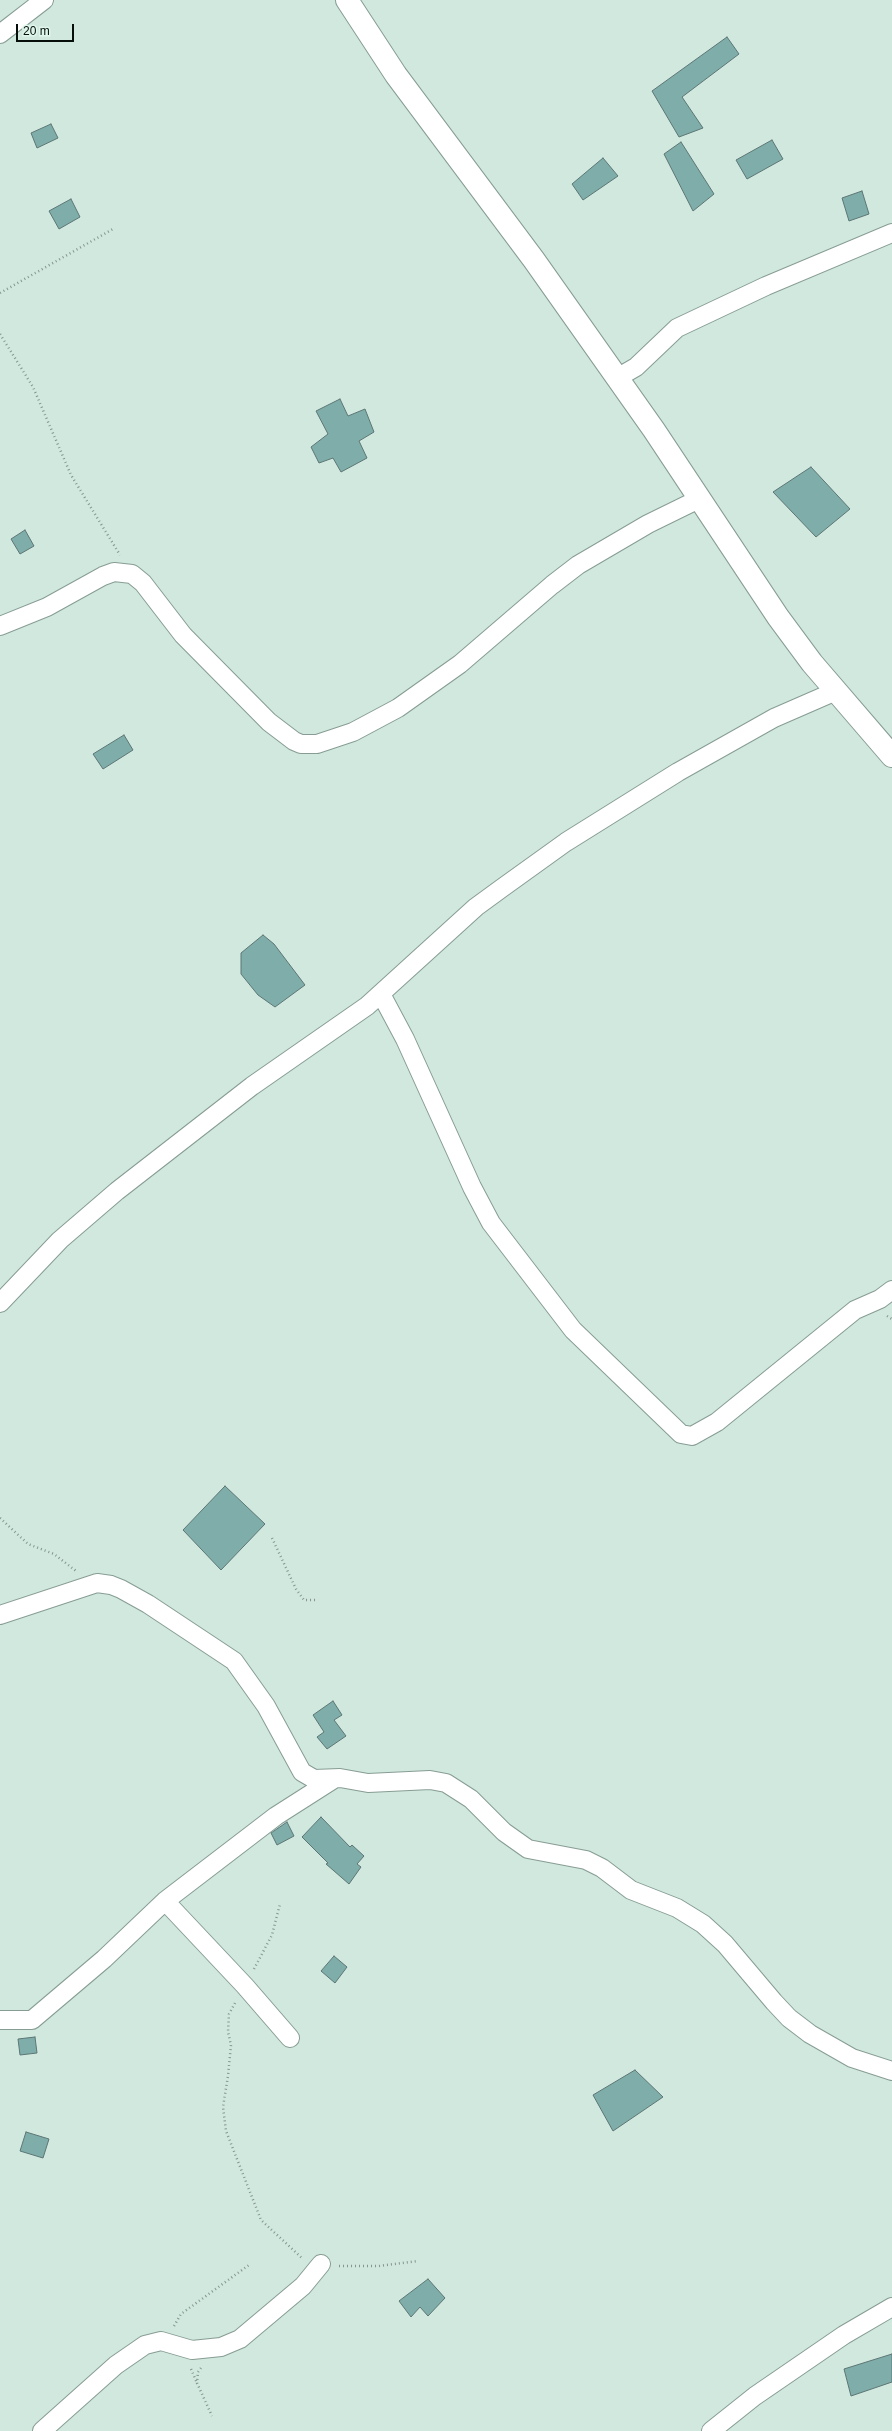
<!DOCTYPE html>
<style>
body{margin:0}
#map{position:relative;width:892px;height:2431px;overflow:hidden;background:#d1e8de;font-family:Helvetica,sans-serif}
canvas{display:block}
.scale{position:absolute;left:16px;top:24px;width:58px;height:18px;box-sizing:border-box;border:2px solid #060e0a;border-top:0;padding-left:5px;font-size:12px;line-height:14px;white-space:nowrap;color:#060e0a;-webkit-text-stroke:3px #def6eb;paint-order:stroke}
</style>
<div id="map">
<canvas width="892" height="2431"></canvas>
<div class="scale">20 m</div>
</div>
<script>
const c = document.querySelector('canvas').getContext('2d');
c.lineJoin = 'round';
function paint(path, color) { c.fillStyle = color; c.fill(path, 'evenodd'); }
const shape = rows => new Path2D(rows.map(r => 'M' + r).join(''));
function strokePath(path, color, width, dash) { c.strokeStyle = color; c.lineWidth = width; c.lineCap = dash ? 'butt' : 'round'; c.setLineDash(dash || []); c.stroke(path); }
const building = shape([
 [727,37,739,54,682,97,703,128,679,137,652,91,727,37],
 [51,124,58,138,37,148,31,133,51,124],
 [772,140,783,159,747,179,736,160,772,140],
 [681,142,714,194,693,211,664,154,681,142],
 [603,158,618,176,583,200,572,184,603,158],
 [862,191,869,214,849,221,842,198,862,191],
 [71,199,80,217,59,229,49,211,71,199],
 [340,399,348,416,365,409,374,432,359,441,367,458,341,472,333,458,319,463,311,447,328,434,316,411,340,399],
 [811,467,850,509,816,537,773,492,811,467],
 [25,530,34,546,20,554,11,539,25,530],
 [124,735,133,750,103,769,93,754,124,735],
 [263,935,274,944,305,985,275,1007,258,995,241,974,241,953,263,935],
 [225,1486,265,1524,221,1570,183,1530,225,1486],
 [333,1701,342,1715,334,1720,346,1736,327,1749,317,1737,324,1732,313,1715,333,1701],
 [321,1817,350,1847,352,1845,364,1856,357,1864,361,1867,349,1884,326,1864,328,1863,302,1837,321,1817],
 [287,1822,294,1836,277,1845,271,1833,287,1822],
 [334,1956,347,1967,335,1983,321,1971,334,1956],
 [35,2037,37,2053,20,2055,18,2039,35,2037],
 [635,2070,663,2097,613,2131,593,2095,635,2070],
 [26,2132,49,2139,43,2158,20,2151,26,2132],
 [428,2279,445,2298,428,2316,420,2307,411,2317,399,2301,428,2279],
 [892,2354,892,2382,851,2396,844,2369,892,2354]
]);
paint(building, '#7eadaa');
strokePath(building, '#5d7674', 1);
const street = shape([
 [0,34,44,0],
 [617,378,636,367,677,328,766,286,892,233],
 [0,626,47,607,103,576,114,572,132,574,143,583,183,635,269,722,294,741,301,744,317,744,353,732,398,708,460,664,552,585,578,565,648,524,699,499],
 [381,994,405,1039,472,1187,491,1223,573,1330,681,1434,692,1436,717,1422,855,1310,880,1299,892,1290],
 [0,1303,60,1240,117,1191,252,1086,367,1006,476,907,502,888,566,842,678,772,774,718,836,691],
 [0,1615,97,1583,111,1585,121,1589,148,1604,234,1661,266,1706,302,1772,314,1779,340,1778,368,1783,430,1780,446,1783,471,1799,504,1832,528,1849,586,1860,602,1868,631,1890,677,1908,703,1924,725,1944,774,2002,789,2018,810,2034,852,2058,892,2071],
 [165,1901,245,1986,290,2038],
 [0,2020,32,2020,104,1959,165,1901,276,1816,334,1779],
 [42,2431,116,2365,145,2345,161,2341,192,2350,221,2347,240,2339,303,2286,321,2264],
 [711,2431,755,2396,844,2335,892,2307]
]);
const secondary = shape([
 [347,0,396,75,534,260,654,430,778,617,812,663,892,756]
]);
strokePath(street, '#879d94', 20);
strokePath(secondary, '#879d94', 24);
strokePath(shape([
 [0,293,113,229],
 [0,334,33,387,71,475,120,555],
 [887,1316,892,1319],
 [0,1518,28,1544,54,1554,76,1571],
 [272,1538,296,1589,304,1600,316,1600],
 [254,1969,272,1935,280,1904],
 [235,2003,229,2014,228,2032,231,2045,228,2076,223,2107,226,2131,261,2220,303,2259],
 [339,2266,379,2266,418,2261],
 [174,2326,181,2314,249,2265],
 [201,2368,198,2372,197,2383,212,2416],
 [191,2369,197,2383]
]), '#85978f', 2.5, [1, 3]);
strokePath(street, '#fff', 18);
strokePath(secondary, '#fff', 22);
</script>
